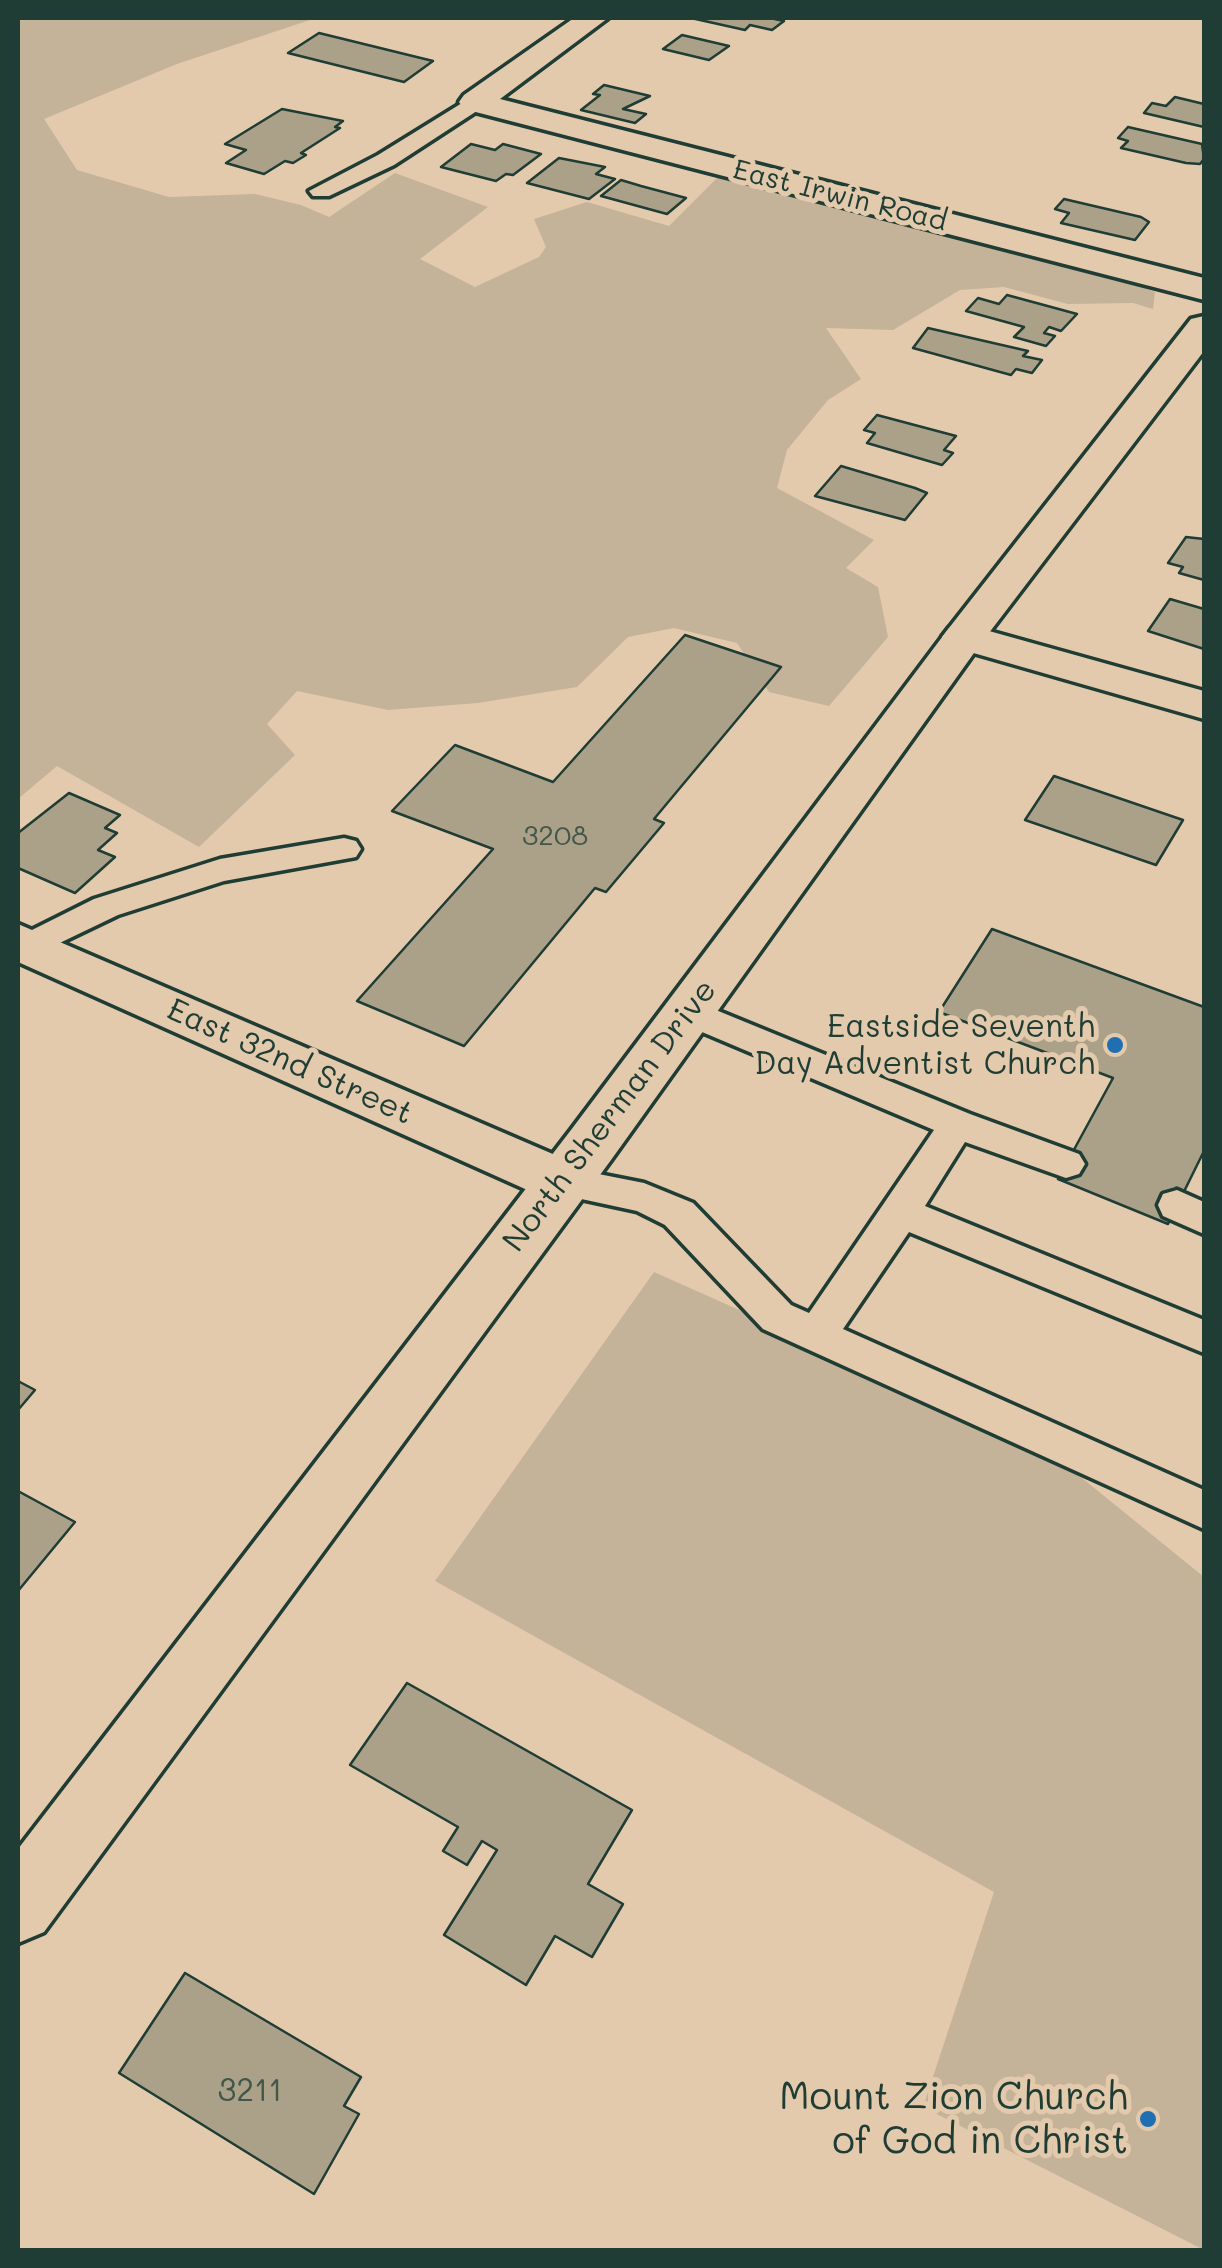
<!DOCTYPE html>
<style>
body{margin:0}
#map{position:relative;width:1222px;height:2268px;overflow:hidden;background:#e4caac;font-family:Mali,sans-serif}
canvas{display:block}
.frame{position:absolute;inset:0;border:20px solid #1f3d34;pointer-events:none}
</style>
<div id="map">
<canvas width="1222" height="2268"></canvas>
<div class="frame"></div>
</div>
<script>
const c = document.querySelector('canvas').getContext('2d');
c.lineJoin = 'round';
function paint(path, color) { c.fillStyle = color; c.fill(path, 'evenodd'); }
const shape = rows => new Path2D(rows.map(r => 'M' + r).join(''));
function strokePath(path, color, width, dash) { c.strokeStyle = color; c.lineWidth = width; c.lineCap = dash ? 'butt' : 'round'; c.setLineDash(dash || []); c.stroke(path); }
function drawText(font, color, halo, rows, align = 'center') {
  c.font = font + ' Mali,sans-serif'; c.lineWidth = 10; c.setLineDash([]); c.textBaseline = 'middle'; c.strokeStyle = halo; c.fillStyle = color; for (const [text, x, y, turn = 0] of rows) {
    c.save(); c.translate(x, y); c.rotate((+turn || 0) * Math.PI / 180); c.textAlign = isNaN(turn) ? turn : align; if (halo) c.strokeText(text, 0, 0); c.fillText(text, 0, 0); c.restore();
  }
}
paint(shape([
 [18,18,316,18,177,64,44,119,77,170,169,197,255,194,301,205,329,217,395,173,488,207,420,259,475,287,539,257,546,247,534,219,587,202,669,226,720,175,1100,272,1155,292,1153,309,1133,303,1068,304,1004,287,960,290,893,330,826,328,861,379,828,400,787,450,777,488,874,540,846,568,878,587,888,637,829,706,769,692,737,643,674,628,628,637,577,687,478,703,388,710,297,691,267,724,295,755,199,847,57,766,18,799],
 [654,1272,1040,1444,1204,1577,1204,2250,923,2107,994,1892,435,1581]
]), '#c4b299');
const building = shape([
 [691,18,770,18,784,21,772,30,750,25,745,30,691,18],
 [319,33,433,61,404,82,288,53,319,33],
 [682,35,729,46,709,60,663,49,682,35],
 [604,85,650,96,623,109,646,114,635,123,581,110,600,95,593,94,604,85],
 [1175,97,1204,104,1204,127,1144,113,1152,103,1166,106,1175,97],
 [282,109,343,121,335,127,340,128,301,153,306,155,293,163,285,161,264,174,226,163,246,150,225,144,282,109],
 [1128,127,1202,144,1204,159,1200,164,1186,163,1121,148,1128,141,1118,138,1128,127],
 [471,144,495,150,503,144,541,154,513,175,506,174,496,181,441,167,471,144],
 [559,158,605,167,596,174,615,179,589,199,527,183,559,158],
 [621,180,641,186,686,198,667,214,601,196,621,180],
 [1064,199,1141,217,1149,222,1135,240,1061,223,1069,213,1055,209,1064,199],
 [1007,295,1077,314,1061,331,1049,327,1044,333,1055,336,1046,346,1014,337,1024,327,966,311,978,298,999,304,1007,295],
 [928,328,1028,351,1023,356,1042,360,1032,373,1016,369,1011,375,913,348,928,328],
 [877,415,956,436,944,450,953,453,942,465,867,443,875,433,864,430,877,415],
 [841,466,915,488,927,493,905,520,815,496,841,466],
 [1186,537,1204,539,1204,580,1179,573,1183,567,1168,563,1186,537],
 [1170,599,1204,609,1204,649,1148,631,1170,599],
 [685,635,781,667,654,819,664,823,606,892,595,888,464,1046,357,1001,493,849,392,811,455,745,553,782,685,635],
 [1054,776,1183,820,1156,865,1025,820,1054,776],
 [69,793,120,815,105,828,117,833,98,850,115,857,75,893,18,868,18,833,69,793],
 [992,929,1204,1007,1204,1151,1168,1224,1058,1179,1113,1078,939,1012,992,929],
 [18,1381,35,1390,18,1410,18,1381],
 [18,1491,75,1522,18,1591,18,1491],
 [407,1683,632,1810,588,1884,623,1904,592,1957,555,1936,526,1985,444,1935,497,1850,482,1841,467,1865,443,1851,458,1827,350,1765,407,1683],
 [185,1973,361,2077,344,2106,359,2114,314,2194,119,2073,185,1973]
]);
paint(building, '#aba189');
strokePath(building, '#1f3d34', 2.5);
const lane = shape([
 [475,95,486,102,483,107,394,165,329,196,313,196,309,191,378,155,475,95],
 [344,838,356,841,361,849,356,857,224,881,118,915,18,963,18,937,94,899,220,859,344,838],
 [689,999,970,1114,1079,1154,1085,1164,1079,1174,1066,1178,965,1142,925,1206,1204,1320,1204,1353,909,1232,843,1329,1204,1490,1204,1529,763,1329,665,1225,637,1211,549,1192,544,1182,549,1172,563,1167,644,1183,693,1203,791,1305,809,1313,934,1130,676,1021,671,1012,676,1003,689,999],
 [1177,1190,1204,1202,1204,1234,1163,1216,1158,1205,1163,1194,1177,1190]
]);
const street = shape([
 [574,18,608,18,500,99,1204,278,1204,300,464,109,459,102,464,95,574,18],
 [964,624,1204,691,1204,719,949,646,942,637,949,628,964,624],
 [18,924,583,1167,591,1182,583,1197,563,1204,543,1197,18,962,18,924]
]);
const secondary = shape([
 [1204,316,1204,351,979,646,611,1160,44,1932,18,1943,18,1849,571,1130,949,628,1191,319,1204,316]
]);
strokePath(lane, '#1f3d34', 7);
strokePath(street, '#1f3d34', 7);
strokePath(secondary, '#1f3d34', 7);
paint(lane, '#e4caac');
paint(street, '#e4caac');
paint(secondary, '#e4caac');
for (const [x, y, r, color] of [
 [1115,1045,10,"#1f6fb2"],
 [1148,2119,10,"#1f6fb2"]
]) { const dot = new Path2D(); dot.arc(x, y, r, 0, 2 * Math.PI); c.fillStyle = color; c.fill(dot); strokePath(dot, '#e4caac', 4); }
drawText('28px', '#1f3d34', '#e4caac', [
 ["East Irwin Road",840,196,14]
]);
drawText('28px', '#425649', null, [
 ["3208",555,836]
]);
drawText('32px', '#1f3d34', '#e4caac', [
 ["Eastside Seventh",1095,1027],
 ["Day Adventist Church",1095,1064]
], 'right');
drawText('32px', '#1f3d34', '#e4caac', [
 ["East 32nd Street",290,1062,24],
 ["North Sherman Drive",610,1116,-53]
]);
drawText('32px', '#425649', null, [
 ["3211",250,2091]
]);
drawText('38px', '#1f3d34', '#e4caac', [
 ["Mount Zion Church",1128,2097],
 ["of God in Christ",1128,2141]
], 'right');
</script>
